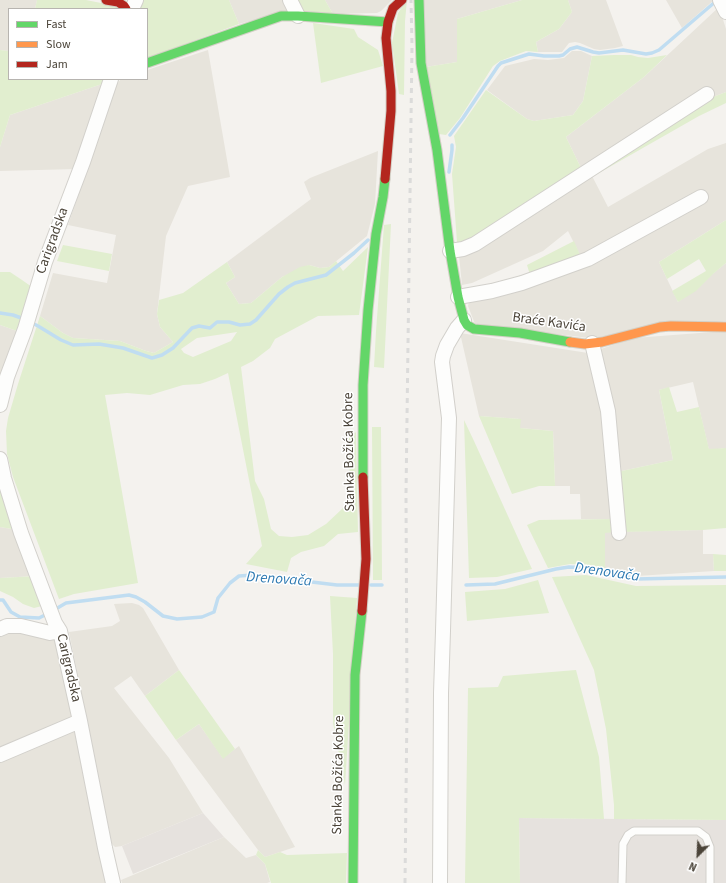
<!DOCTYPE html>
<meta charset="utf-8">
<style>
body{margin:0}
#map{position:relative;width:726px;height:883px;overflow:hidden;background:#f4f2ee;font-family:"Source Sans 3",sans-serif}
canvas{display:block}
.legend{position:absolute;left:8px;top:8px;width:140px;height:72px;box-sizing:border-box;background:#fff;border:1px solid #b7b4b0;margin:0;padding:5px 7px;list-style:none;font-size:12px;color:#4b4439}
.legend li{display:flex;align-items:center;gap:8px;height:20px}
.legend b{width:20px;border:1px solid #b7b4b0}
.north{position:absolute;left:678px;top:835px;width:40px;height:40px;-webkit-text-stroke:3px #fff;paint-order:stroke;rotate:204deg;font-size:11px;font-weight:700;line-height:16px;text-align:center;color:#4b4439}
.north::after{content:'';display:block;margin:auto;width:14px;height:18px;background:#4b4439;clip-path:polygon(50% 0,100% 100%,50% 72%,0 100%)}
</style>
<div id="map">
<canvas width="726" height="883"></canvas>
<ul class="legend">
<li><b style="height:5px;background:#63d668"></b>Fast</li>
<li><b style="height:5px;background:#ff974d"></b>Slow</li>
<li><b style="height:5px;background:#b3261e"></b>Jam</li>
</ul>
<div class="north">N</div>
</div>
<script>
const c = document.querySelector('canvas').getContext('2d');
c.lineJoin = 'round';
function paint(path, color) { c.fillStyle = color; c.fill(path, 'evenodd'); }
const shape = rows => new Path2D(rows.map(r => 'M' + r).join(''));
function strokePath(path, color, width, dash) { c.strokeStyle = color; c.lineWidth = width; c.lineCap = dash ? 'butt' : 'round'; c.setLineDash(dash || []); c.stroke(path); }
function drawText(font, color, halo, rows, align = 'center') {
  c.font = font + ' "Source Sans 3",sans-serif'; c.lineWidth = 3; c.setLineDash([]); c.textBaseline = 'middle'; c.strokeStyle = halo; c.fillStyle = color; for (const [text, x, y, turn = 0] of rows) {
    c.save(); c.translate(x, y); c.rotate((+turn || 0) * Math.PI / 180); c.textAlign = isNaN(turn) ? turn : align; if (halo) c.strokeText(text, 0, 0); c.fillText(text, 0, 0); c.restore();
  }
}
paint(shape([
 [0,0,37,0,35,9,9,9,9,51,0,50],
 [229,0,285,0,290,10,239,24],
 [325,0,392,0,381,11,377,13,333,14],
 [423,0,522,0,457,19,457,62,426,67],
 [568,0,606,0,623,46,615,48,600,50,594,49,580,43,575,42,569,43,562,52,538,52,536,42,559,29,572,12],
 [666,0,714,0,682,28],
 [719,7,726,29,726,92,713,97,708,89,582,170,566,137,644,77],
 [208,50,230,177,188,186,166,236,157,314,160,327,173,342,154,353,146,351,120,341,73,338,63,333,40,316,53,273,107,283,116,235,68,225,117,84,121,79,147,79,147,70],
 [572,51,581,51,592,56,583,101,573,115,534,121,527,119,487,90,505,66,534,59,548,60,564,58],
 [105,83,77,169,0,171,0,147,10,115],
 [726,143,726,220,659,262,678,302,726,263,726,321,589,338,475,324,468,306,469,302,473,300,581,257,568,231,543,251,472,283,462,285,459,256,591,174,608,207,708,149],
 [378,151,375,204,367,236,329,267,320,268,309,265,282,277,251,303,239,304,226,283,235,277,227,262,311,199,304,182,310,178],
 [0,325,20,332,0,392],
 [726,331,726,448,709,450,693,382,659,390,673,460,617,472,598,350,634,338],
 [460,333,588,353,605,417,614,519,581,519,580,494,570,494,570,486,555,486,553,431,520,428,520,419,479,416],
 [0,527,18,530,37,576,0,578],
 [703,530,703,554,713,554,714,571,637,576,605,568,604,532],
 [132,603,139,605,143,608,179,670,145,696,131,676,114,688,169,758,203,813,122,846,115,847,112,844,69,632,112,626,120,621,114,604],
 [17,630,28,634,59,641,78,717,0,751,0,634],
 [199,724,223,758,239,746,295,847,265,857,258,850,176,740],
 [77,726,110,883,0,883,0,763],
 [224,837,246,858,256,855,265,864,270,882,267,883,122,883,121,880]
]), '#e7e4dc');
paint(shape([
 [203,813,224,837,133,874,122,846],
 [519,818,726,820,726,883,520,883]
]), '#e6e2de');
paint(shape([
 [37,0,86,0,116,6,120,9,35,9],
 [139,0,229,0,239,24,147,58,147,9,136,9],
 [294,0,325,0,333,14,304,11],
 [407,0,405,21,404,95,399,94,392,43,398,13],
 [522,0,568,0,572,12,559,29,536,42,538,52,526,51,500,61,493,66,460,118,446,135,439,134,426,67,457,62,457,19],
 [313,23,354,29,358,37,378,50,383,66,321,83],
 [0,50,9,51,9,79,106,79,105,83,10,115,0,147],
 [614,55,631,55,638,57,648,58,667,55,644,77,566,137,582,170,465,244,457,242,452,174,456,147,454,136,486,90,527,119,534,121,573,115,583,101,592,56],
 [726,92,726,103,699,116,592,177,591,174,713,97],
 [726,220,726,263,713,274,696,291,678,302,672,291,706,271,699,259,667,279,659,262],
 [391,224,384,368,374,367,376,331,384,225],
 [574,241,581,257,530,275,527,265],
 [63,245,112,254,109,271,57,261],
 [368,247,359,315,318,316,275,339,270,348,253,361,241,367,255,481,264,499,271,529,279,536,292,537,308,535,326,524,342,509,350,498,349,438,356,432,358,532,338,534,324,546,301,552,291,558,287,572,246,564,262,546,228,373,215,379,200,384,183,385,150,395,127,393,105,395,138,583,74,594,59,599,13,477,7,454,6,431,8,418,18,384,40,316,63,333,73,338,120,341,146,351,154,353,173,342,160,327,157,314,159,300,183,293,227,262,235,277,226,283,239,304,251,303,282,277,300,267,309,265,320,268,329,267,336,261,343,271],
 [237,332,231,341,193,357,184,353,181,349,197,338],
 [0,272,10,272,22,280,32,287,20,332,0,325],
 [669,387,677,412,699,407,709,449,726,448,726,528,703,530,622,532,617,472,673,460,659,390],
 [479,416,521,419,520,428,553,431,555,486,539,486,512,494],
 [464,420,474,441,532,569,497,577,469,578],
 [372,427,381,427,382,580,373,580],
 [0,466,18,530,0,527],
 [614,519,615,532,605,533,605,568,590,565,570,564,548,568,527,525,539,520],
 [713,554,726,555,726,571,714,571],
 [586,575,636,586,726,585,726,820,614,819,614,805,606,729,594,670,552,577],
 [37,576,46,605,34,608,23,604,13,597,0,591,0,578],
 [538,580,549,613,467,621,465,592,505,589],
 [330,596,357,598,345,785,333,723,333,654],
 [179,670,235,749,223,759,199,724,176,740,145,696],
 [576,670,599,757,604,819,519,818,520,883,465,883,468,688,498,687,503,676],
 [258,850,265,857,280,852,287,855,347,853,346,883,271,883,265,864,256,855]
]), '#e1eecf');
strokePath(shape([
 [450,135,463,118,498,66,501,63,529,54,544,56,559,56,563,55,570,49,577,47,593,52,599,53,623,50,646,54,652,53,659,50,715,2],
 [449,172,452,150,452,145],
 [0,313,13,315,24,319],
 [30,322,38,326,61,340,73,345,99,344,123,348,152,358,162,355,173,348,192,328,199,326,210,328,217,322,229,322,240,325,250,324,256,320,279,294,288,287,295,283,326,275,354,253,368,240],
 [371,585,382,585],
 [466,585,495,584,556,569,569,567,589,568,636,579,726,577],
 [0,600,3,600,11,612,20,617,39,618,49,613],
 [54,610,66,603,129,595,136,597,145,602,163,616,177,619,202,617,214,612,218,598,230,583,239,576,253,575,337,585,359,585]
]), '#c0ddf1', 3.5);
const lane = shape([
 [622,883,623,844,628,835,634,831,698,831,706,837,710,847,710,883]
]);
const street = shape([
 [290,0,298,16],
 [720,0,726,12],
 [132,9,136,0],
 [450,251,463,249,475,244,707,94],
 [458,297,492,291,522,283,588,259,701,197],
 [592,343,608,411,619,533],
 [0,405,7,377,25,329,45,262,83,162,111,79],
 [0,459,4,478,21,533,55,623,60,631,80,721,105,848,113,883],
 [0,629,7,626,21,626,46,632,50,633,60,631],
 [0,755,80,721],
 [440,883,441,693,443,631,449,418,442,362,443,356,447,345,457,328,464,320]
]);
const fast = shape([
 [419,0,421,63,437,150,450,251,458,297,464,320,467,325,474,329,520,333,570,342],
 [147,63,281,16,298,16,388,22],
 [363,477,363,385,368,310,376,234,383,197,385,179],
 [353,883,355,675,362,611]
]);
const slow = shape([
 [570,342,585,344,602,342,660,327,671,326,726,327]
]);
const jam = shape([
 [106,0,118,2,124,6,126,9],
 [385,179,391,111,391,91,386,38,388,22,393,8,402,0],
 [362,611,366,559,363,477]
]);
strokePath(lane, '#d2d0cb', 9);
strokePath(street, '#d2d0cb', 16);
strokePath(fast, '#d3cfc5', 11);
strokePath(slow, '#d3cfc5', 11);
strokePath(jam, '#d3cfc5', 11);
strokePath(lane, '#fdfdfc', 7);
strokePath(street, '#fdfdfc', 14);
strokePath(fast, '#63d668', 9);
strokePath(slow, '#ff974d', 9);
strokePath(jam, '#b3261e', 9);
strokePath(shape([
 [405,883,407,708,406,494,412,46,411,0]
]), '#dbdbda', 3, [5, 5]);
drawText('14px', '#4b4439', '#fff', [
 ["Carigradska",53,241,-70],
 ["Braće Kavića",549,323,8],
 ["Stanka Božića Kobre",350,452,-91],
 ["Carigradska",68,668,77],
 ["Stanka Božića Kobre",339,775,-89]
]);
drawText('italic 15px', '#2e7ab2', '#fff', [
 ["Drenovača",607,573,8],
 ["Drenovača",279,580,4]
]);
</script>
